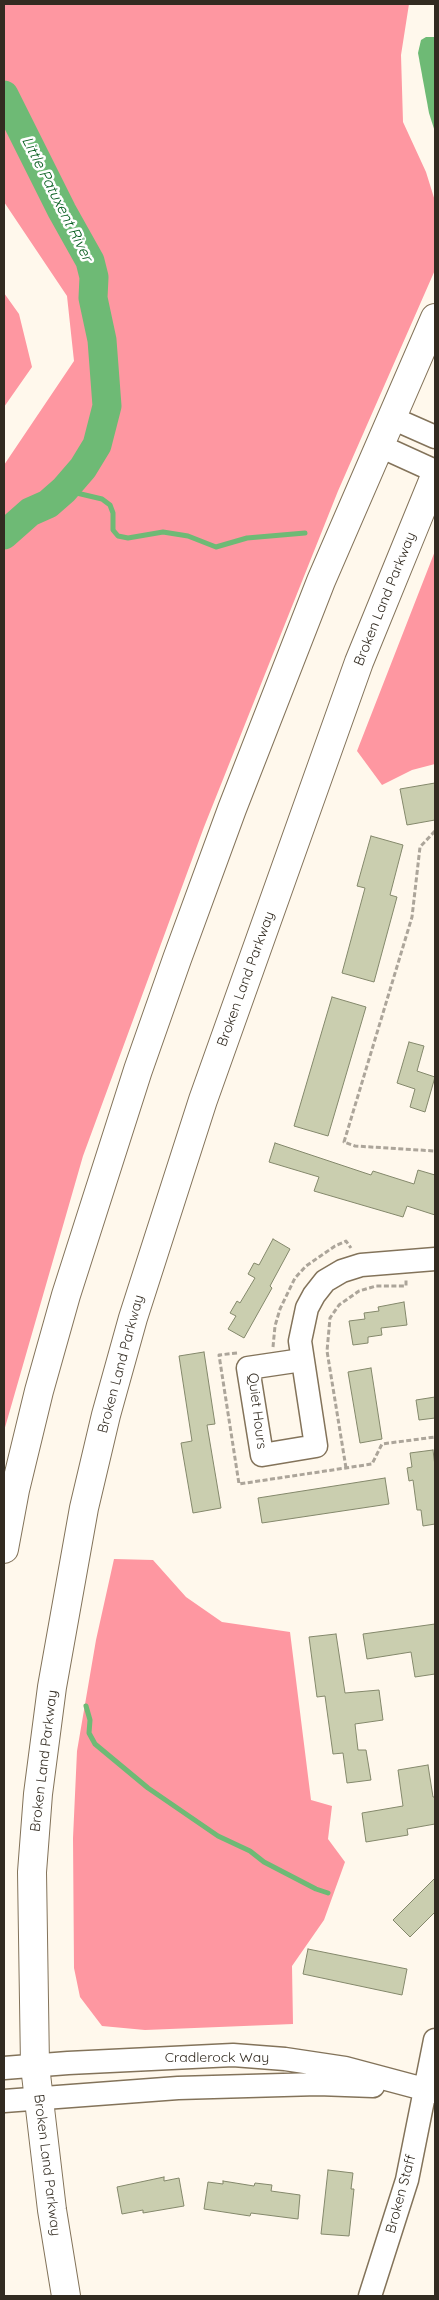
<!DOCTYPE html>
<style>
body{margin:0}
#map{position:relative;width:439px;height:2300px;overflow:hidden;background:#fff8ec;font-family:Quicksand,sans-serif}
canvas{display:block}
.frame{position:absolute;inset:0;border:5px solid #322b21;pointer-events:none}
</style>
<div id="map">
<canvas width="439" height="2300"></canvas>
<div class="frame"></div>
</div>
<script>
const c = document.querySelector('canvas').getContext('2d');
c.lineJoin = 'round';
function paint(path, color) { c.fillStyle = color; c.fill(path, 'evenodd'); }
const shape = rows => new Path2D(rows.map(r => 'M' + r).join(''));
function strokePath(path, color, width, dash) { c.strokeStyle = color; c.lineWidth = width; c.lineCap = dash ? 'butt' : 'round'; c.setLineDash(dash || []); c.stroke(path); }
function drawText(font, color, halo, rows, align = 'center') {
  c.font = font + ' Quicksand,sans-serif'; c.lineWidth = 5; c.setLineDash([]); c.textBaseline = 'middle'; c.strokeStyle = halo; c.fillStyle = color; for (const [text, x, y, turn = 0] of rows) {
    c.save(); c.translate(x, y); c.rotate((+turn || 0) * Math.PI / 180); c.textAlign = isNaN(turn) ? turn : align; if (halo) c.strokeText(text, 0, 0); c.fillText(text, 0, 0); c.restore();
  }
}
paint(shape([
 [4,4,409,4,401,55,403,122,426,172,435,201,435,270,338,491,204,827,83,1156,4,1431,4,465,74,361,67,296,4,202],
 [4,293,19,314,32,367,4,407],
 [435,551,435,764,412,770,382,785,357,751],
 [114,1559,153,1560,186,1597,222,1622,290,1632,311,1800,332,1806,328,1839,345,1862,324,1920,292,1966,293,2024,145,2030,102,2026,80,1997,74,1968,73,1838,77,1751,96,1640]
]), '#fe97a1');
paint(shape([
 [426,37,435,37,435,132,429,113,418,53,421,40]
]), '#6eba75');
strokePath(shape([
 [64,490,102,499,110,505,113,513,113,530,118,536,128,538,163,532,188,536,216,547,247,538,305,533],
 [86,1706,90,1720,89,1733,95,1744,148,1788,218,1836,250,1851,264,1862,316,1889,328,1893]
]), '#6eba75', 5);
strokePath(shape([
 [4,95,62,211,90,261,94,277,93,298,102,340,107,406,97,445,83,468,64,490,48,504,30,512,4,535]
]), '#6eba75', 29);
const building = shape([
 [435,783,435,820,407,825,400,789,435,783],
 [371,836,403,845,390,895,397,897,374,982,342,973,365,888,357,886,371,836],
 [332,997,366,1007,328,1136,294,1126,332,997],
 [409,1042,424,1046,417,1071,435,1077,425,1112,410,1107,415,1089,397,1083,409,1042],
 [275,1143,371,1175,373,1171,414,1184,418,1170,435,1175,435,1215,407,1206,403,1217,314,1191,319,1177,269,1162,275,1143],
 [273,1239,290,1249,270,1286,272,1288,244,1338,228,1329,236,1316,230,1313,237,1301,240,1303,255,1278,248,1274,254,1263,259,1265,273,1239],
 [404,1302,407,1325,381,1328,382,1335,368,1337,368,1343,353,1345,349,1321,365,1319,364,1313,379,1311,378,1307,404,1302],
 [204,1352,215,1424,207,1425,221,1508,193,1513,181,1443,192,1441,179,1356,204,1352],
 [371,1368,382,1439,360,1443,348,1372,371,1368],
 [435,1397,435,1418,419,1420,416,1400,435,1397],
 [433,1450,435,1466,435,1524,423,1526,421,1510,417,1510,413,1480,409,1481,407,1468,412,1467,410,1453,433,1450],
 [385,1478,389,1504,262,1523,258,1498,385,1478],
 [435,1624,435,1674,415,1677,411,1652,367,1659,363,1634,435,1624],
 [336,1634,345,1693,379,1690,383,1720,355,1724,358,1750,366,1750,371,1780,347,1783,343,1753,333,1754,325,1696,317,1697,309,1637,336,1634],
 [428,1765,433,1797,435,1797,435,1824,407,1829,408,1835,366,1842,362,1813,403,1806,398,1770,428,1765],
 [435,1878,435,1912,410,1937,393,1920,435,1878],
 [308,1949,407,1969,402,1995,303,1974,308,1949],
 [328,2170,353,2173,351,2189,354,2189,349,2236,321,2234,328,2170],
 [164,2177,164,2181,179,2178,184,2206,143,2213,143,2210,122,2214,117,2187,164,2177],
 [223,2181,254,2186,255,2183,272,2185,271,2191,300,2195,298,2219,251,2213,250,2216,204,2209,208,2182,223,2184,223,2181]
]);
paint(building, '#caceaf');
strokePath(building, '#84886b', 1);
const minor = shape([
 [392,418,435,437],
 [380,446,435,471],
 [302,1360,248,1368,262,1455,316,1446,300,1341,307,1308,314,1295,325,1281,342,1271,361,1265,435,1259],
 [4,2068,68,2063,233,2055,285,2059,345,2068,435,2092],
 [4,2101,178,2088,318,2084,373,2086],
 [370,2296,407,2180,435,2040]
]);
const major = shape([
 [4,1549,15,1490,39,1391,66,1295,138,1070,177,959,232,809,321,581,435,318],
 [66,2296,52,2210,35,2066,32,1872,38,1794,52,1687,84,1508,106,1415,133,1318,203,1100,359,662,435,476]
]);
strokePath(minor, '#83735a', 25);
strokePath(major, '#83735a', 30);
strokePath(shape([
 [435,831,420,847,412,917,344,1142,355,1146,435,1151],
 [273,1347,275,1326,280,1309,295,1278,306,1266,335,1246,346,1241,351,1248],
 [237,1353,219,1355,239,1484,372,1464,382,1444,435,1437],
 [346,1468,327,1351,330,1318,339,1305,359,1291,376,1286,406,1286,406,1280]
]), '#aca59a', 3, [5, 2.5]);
strokePath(minor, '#fff', 22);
strokePath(major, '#fff', 28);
drawText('14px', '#322b21', '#fff', [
 ["Broken Land Parkway",385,599,-68],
 ["Broken Land Parkway",246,979,-70],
 ["Broken Land Parkway",121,1364,-75],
 ["Quiet Hours",257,1411,83],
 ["Broken Land Parkway",44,1761,-83],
 ["Cradlerock Way",217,2058],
 ["Broken Land Parkway",47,2165,83],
 ["Broken Staff",401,2194,-75]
]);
drawText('italic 15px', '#045c1c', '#fff', [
 ["Little Patuxent River",57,199,63]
]);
</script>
